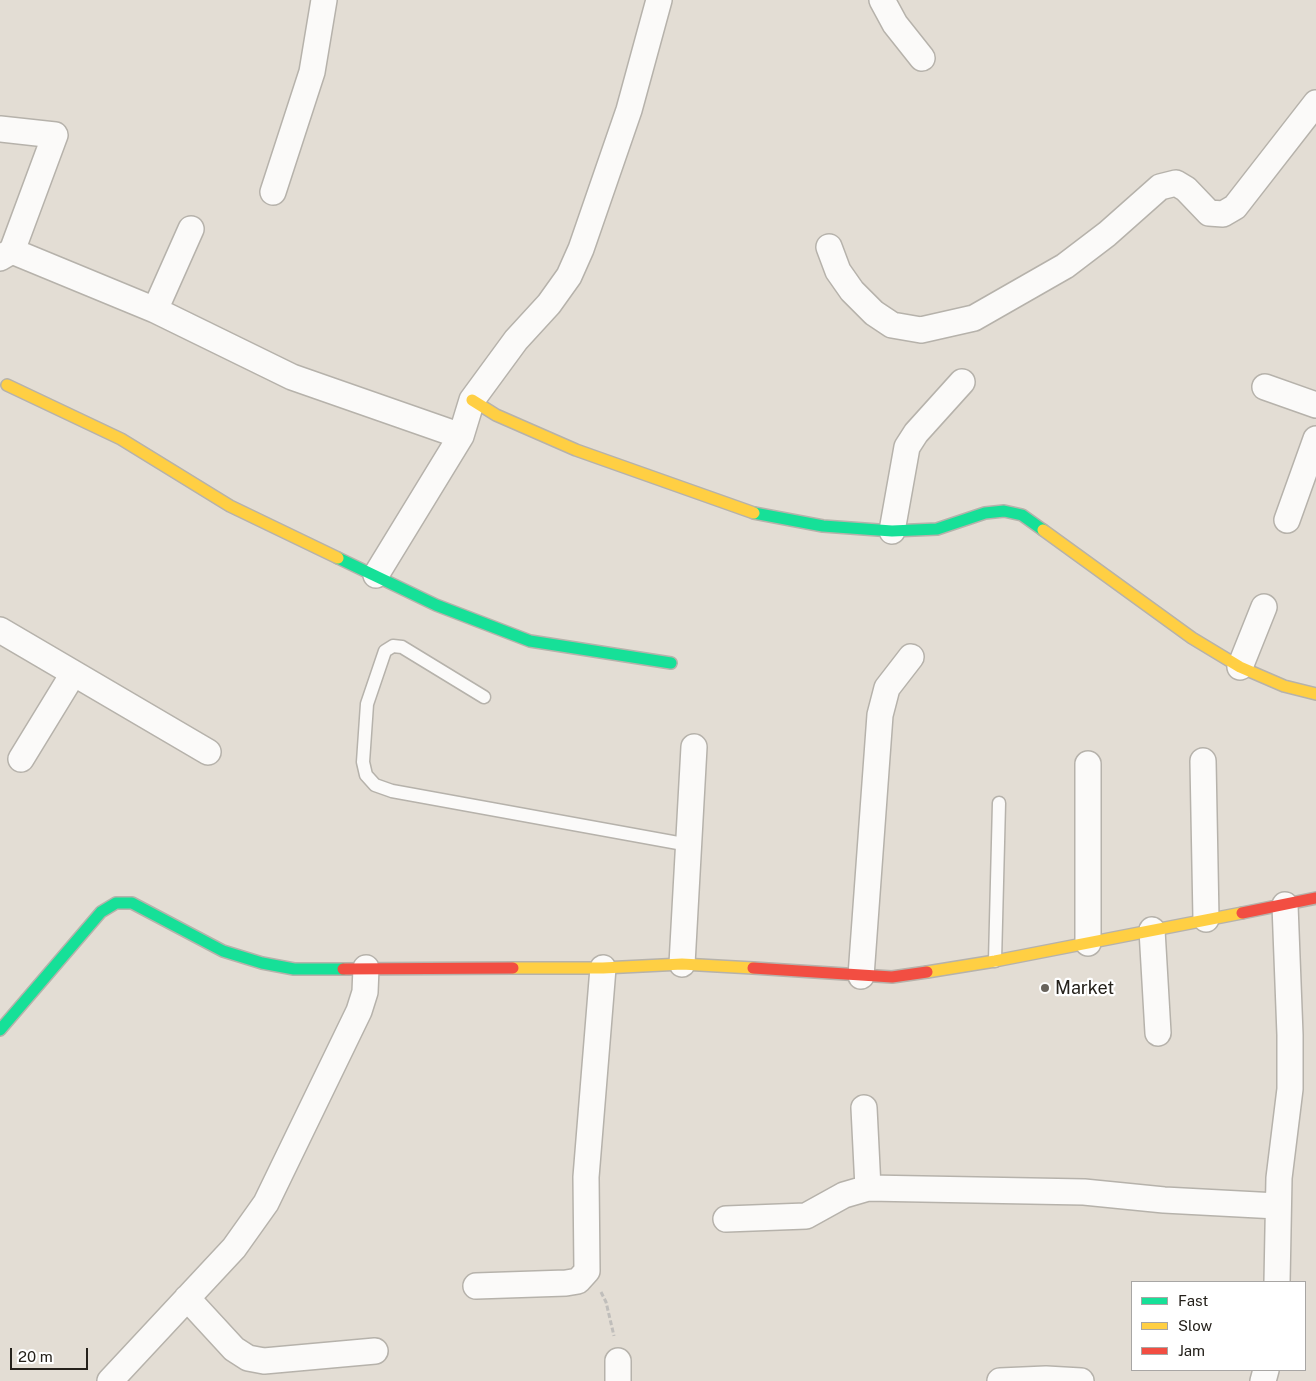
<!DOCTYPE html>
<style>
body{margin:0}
#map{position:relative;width:1316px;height:1381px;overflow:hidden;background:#e3ddd4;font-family:"Public Sans",sans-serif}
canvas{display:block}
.legend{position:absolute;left:1131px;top:1281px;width:175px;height:90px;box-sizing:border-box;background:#fff;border:1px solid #a8a6a4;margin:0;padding:6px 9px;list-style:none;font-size:15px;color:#25211b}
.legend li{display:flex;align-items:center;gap:10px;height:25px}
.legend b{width:25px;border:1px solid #a8a6a4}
.scale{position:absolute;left:10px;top:1348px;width:78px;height:22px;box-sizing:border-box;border:2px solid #25211b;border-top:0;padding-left:6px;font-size:15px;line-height:18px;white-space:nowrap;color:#25211b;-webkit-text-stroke:4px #fff;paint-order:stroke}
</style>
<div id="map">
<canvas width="1316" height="1381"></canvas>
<ul class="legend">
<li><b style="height:6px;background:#16e098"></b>Fast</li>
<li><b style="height:6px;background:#ffcf43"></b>Slow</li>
<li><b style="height:6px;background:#f24e42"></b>Jam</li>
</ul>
<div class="scale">20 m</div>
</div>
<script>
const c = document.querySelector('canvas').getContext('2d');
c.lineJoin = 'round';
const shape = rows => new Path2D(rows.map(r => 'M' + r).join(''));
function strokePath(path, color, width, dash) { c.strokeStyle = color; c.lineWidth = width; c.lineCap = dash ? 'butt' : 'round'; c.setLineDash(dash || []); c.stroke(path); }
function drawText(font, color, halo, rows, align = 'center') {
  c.font = font + ' "Public Sans",sans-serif'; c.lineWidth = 4.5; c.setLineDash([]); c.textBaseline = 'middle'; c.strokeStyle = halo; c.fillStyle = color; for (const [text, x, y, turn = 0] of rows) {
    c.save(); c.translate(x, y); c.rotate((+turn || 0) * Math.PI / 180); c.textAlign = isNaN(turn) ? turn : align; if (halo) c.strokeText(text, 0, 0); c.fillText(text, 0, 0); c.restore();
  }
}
const lane = shape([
 [484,697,402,647,393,646,385,651,367,704,363,762,366,775,375,785,392,791,689,845],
 [995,961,999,803]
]);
const street = shape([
 [882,0,895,24,922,58],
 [0,129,55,135,12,251],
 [273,192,312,72,324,0],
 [829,247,838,271,852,291,874,313,892,325,921,330,974,318,1065,266,1107,234,1160,187,1176,183,1186,189,1209,213,1223,214,1235,207,1316,103],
 [0,258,12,251,155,310,292,377,461,436],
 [155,310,191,229],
 [1265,387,1316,405],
 [1287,520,1316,439],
 [892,531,907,447,916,433,962,382],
 [376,575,461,436,472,400,516,340,549,304,569,276,581,249,629,110,659,0],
 [0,630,208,752],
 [1240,667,1264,607],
 [21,759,73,674],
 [1203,761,1206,919],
 [1088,764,1088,943],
 [1152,930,1158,1033],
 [682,964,694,747],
 [861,976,880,715,887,688,911,657],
 [864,1108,868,1188],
 [726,1219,806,1216,844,1195,868,1188,1084,1192,1164,1200,1277,1206],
 [1277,1282,1279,1178,1290,1089,1290,1035,1285,905],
 [476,1286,566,1283,578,1281,587,1271,586,1177,603,968],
 [187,1298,234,1349,248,1358,264,1361,375,1351],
 [618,1361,618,1381],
 [110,1381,234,1248,266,1203,359,1011,365,992,366,968],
 [1000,1381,1046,1379,1081,1381],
 [1263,1381,1266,1370]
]);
const fast = shape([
 [754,513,823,526,892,531,937,529,985,513,1004,511,1022,515,1043,530],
 [338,558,436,605,530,641,671,663],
 [0,1030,101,912,116,903,132,903,223,951,262,963,294,969,343,969]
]);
const slow = shape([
 [7,385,121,439,230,506,338,558],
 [472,400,496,415,576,450,754,513],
 [1043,530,1192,638,1240,667,1284,686,1316,694],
 [513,968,603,968,682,964,753,968],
 [927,972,995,961,1242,913]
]);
const jam = shape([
 [1242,913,1316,898],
 [753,968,892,977,927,972],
 [343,969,513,968]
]);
strokePath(lane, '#b6b2ab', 15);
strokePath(street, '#b6b2ab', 28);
strokePath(fast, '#b6b2ab', 14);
strokePath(slow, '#b6b2ab', 14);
strokePath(jam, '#b6b2ab', 14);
strokePath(shape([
 [601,1292,606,1302,614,1336]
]), '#c0bebb', 3, [5, 2.5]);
strokePath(lane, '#fbfaf9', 12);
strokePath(street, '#fbfaf9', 25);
strokePath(fast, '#16e098', 11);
strokePath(slow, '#ffcf43', 11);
strokePath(jam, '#f24e42', 11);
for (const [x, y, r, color] of [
 [1045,988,5,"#68635c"]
]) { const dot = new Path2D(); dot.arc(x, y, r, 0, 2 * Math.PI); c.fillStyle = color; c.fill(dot); strokePath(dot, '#fff', 2); }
drawText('18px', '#25211b', '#fff', [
 ["Market",1055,988]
], 'left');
</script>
